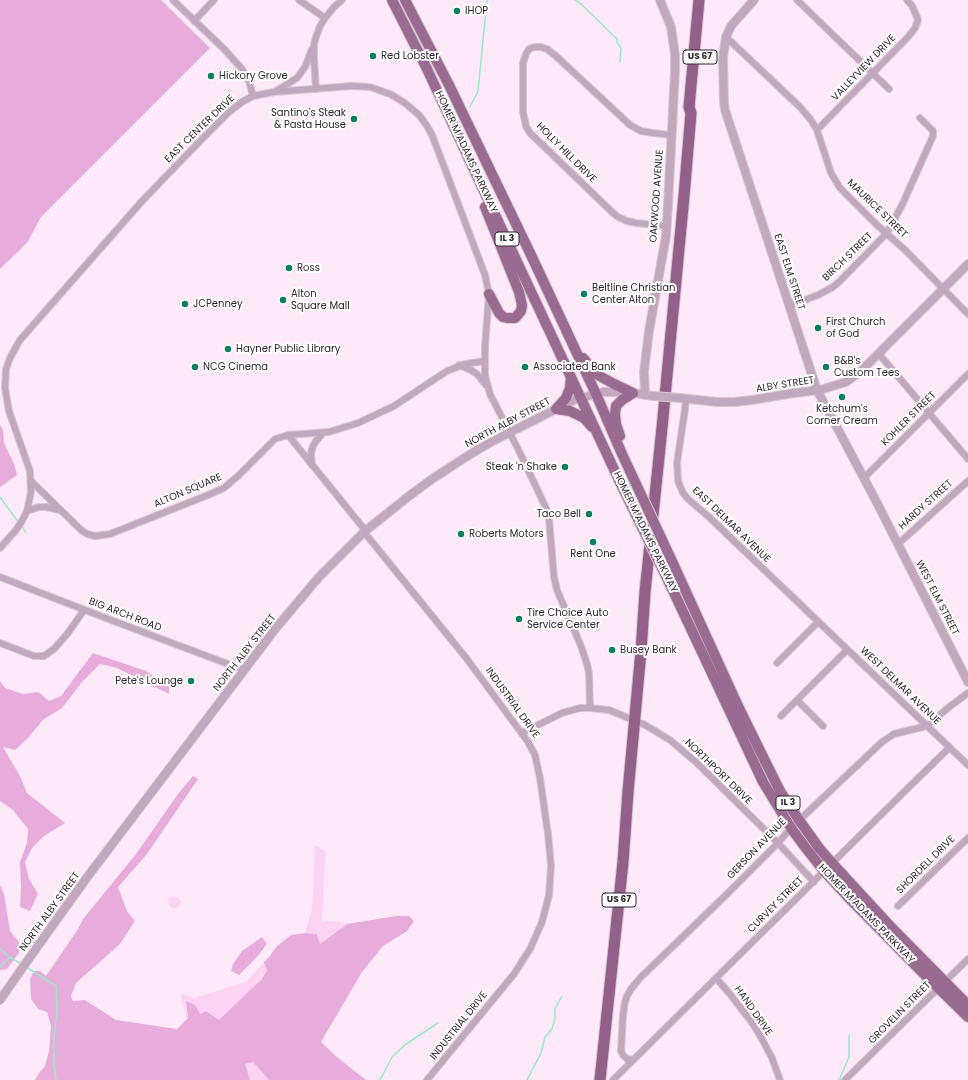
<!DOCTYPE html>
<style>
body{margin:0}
canvas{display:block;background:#fee9f9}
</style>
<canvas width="968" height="1080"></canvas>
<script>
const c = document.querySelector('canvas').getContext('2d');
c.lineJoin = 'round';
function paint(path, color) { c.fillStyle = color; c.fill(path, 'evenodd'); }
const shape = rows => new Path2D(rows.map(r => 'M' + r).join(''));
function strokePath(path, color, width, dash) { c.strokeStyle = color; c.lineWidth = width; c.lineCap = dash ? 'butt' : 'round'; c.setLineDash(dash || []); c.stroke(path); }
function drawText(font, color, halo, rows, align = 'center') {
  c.font = font + ' Poppins,sans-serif'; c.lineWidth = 4; c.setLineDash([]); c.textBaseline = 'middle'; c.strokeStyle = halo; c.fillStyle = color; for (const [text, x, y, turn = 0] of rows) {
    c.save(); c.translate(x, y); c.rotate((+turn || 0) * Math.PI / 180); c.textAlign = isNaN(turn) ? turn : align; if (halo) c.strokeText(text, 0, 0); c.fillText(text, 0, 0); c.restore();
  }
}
paint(shape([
 [315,845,325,851,323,908,322,921,335,921,347,924,320,944,317,934,305,933,312,909],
 [171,896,178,897,181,902,177,908,171,908,167,901],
 [264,962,267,971,261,980,250,990,219,1020,206,1011,200,1015,186,1001,188,1018,187,1019,181,997,182,993,183,994,194,998,246,982],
 [253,1062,269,1080,250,1080,245,1064]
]), '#fdd3f3');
paint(shape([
 [0,0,161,0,210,48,41,217,27,243,0,269],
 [0,425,3,430,4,443,14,464,17,475,0,487],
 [93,653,146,671,169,687,169,694,117,668,100,664,82,682,62,708,44,719,26,740,15,750,3,747,20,776,27,793,65,823,44,836,32,848,25,862,29,879,38,894,30,911,20,907,21,887,20,862,27,843,28,829,13,810,0,801,0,681,5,688,23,694,38,692,49,701,61,696],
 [193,776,198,779,147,854,118,887,127,911,135,921,120,944,76,983,71,996,73,1001,85,1000,116,1020,177,1029,188,1018,186,1001,195,1005,200,1014,206,1011,219,1020,250,990,261,980,267,971,264,962,269,957,277,946,291,935,305,933,317,934,320,944,347,924,396,916,409,916,414,921,407,931,383,946,362,972,321,1042,337,1057,366,1080,269,1080,253,1062,245,1064,250,1080,35,1080,39,1073,45,1066,49,1051,51,1026,47,1012,38,1009,31,999,30,979,34,971,40,971,46,976,78,929,83,919,136,854,178,794],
 [0,885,4,894,10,931,19,942,19,953,7,969,0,970],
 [262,937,267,944,257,957,239,975,231,971,233,964,242,951]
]), '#e7acdb');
strokePath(shape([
 [575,0,581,4,617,39,617,42,621,48,620,62],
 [470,107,478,91,487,0],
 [0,497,19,523],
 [22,526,26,533],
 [0,949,10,957,21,964],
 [0,967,10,957],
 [26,967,56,986,57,1012,54,1035,54,1063,56,1080],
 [380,1080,392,1057,406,1044,438,1023],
 [527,1080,541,1053,545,1037,552,1029,555,1019,555,1009,562,996],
 [840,1080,840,1078,849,1057,849,1035]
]), '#99e9c7', 1.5);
const minor = shape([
 [173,0,224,49,242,69,249,81,253,96],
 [299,0,325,18],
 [797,0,889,89],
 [194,21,214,0],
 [726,37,800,107,811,120,817,130,831,173,840,188,876,224,905,250,968,314],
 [316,89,314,59,314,44,316,37,320,26,325,18,334,7,342,0],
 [276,91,297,78,305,67,312,49],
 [817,130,908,37,915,28,918,20,917,17,912,6,907,0],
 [666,226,636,223,627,221,618,217,612,212,530,133,526,126,523,112,523,63,526,54,529,49,534,47,541,47,547,49,556,56,630,125,641,131,653,133,671,135],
 [789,306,818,295,833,287,840,281,887,233,903,203,933,136,933,131,920,118],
 [879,354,968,459],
 [459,365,471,370,477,374,486,385],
 [686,399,685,409,677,463,678,481,683,493,688,499,709,517,968,765],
 [288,435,365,530,364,532,467,659,528,742,535,755,540,778,548,834,551,866,549,895,542,922,530,949,514,974,427,1080],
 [312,465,311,453,313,446,316,441,323,433],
 [864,478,968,374],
 [31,481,81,530,87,534,95,536,110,534,208,495,224,488,239,475,275,439,288,435,329,432,358,423,394,406,447,371,465,364,485,361],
 [27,511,39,507,46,507,60,510],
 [898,544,968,481],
 [0,548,16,530,22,521,27,511,31,492,30,471,9,411,5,388,6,369,10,358,20,340,143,200,205,136,229,112,242,102,253,96,274,92,351,86,370,87,390,94,405,103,420,116,427,126,432,135,440,156,485,275,489,294,485,346,485,374,487,383,490,394,519,451,547,510,549,519,554,577,557,590,581,646,587,664,589,673,590,708],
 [0,577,103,617,244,670],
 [0,643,34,656,44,656,54,649,68,633,84,610],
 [777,663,818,622],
 [797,700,823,726],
 [781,716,847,650],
 [522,733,562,713,580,708,590,708,609,710,645,725,670,740,697,763,778,843,814,882],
 [898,906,968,838],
 [716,978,730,994,753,1024,762,1039,772,1058,780,1080],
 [634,1059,628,1060,623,1055,621,1051,623,1015,625,1002,627,996,631,989,640,978,725,896,778,843,791,828,882,742,894,734,927,726,949,707,968,693],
 [613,1080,908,788,949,748],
 [845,1080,968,959]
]);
const tertiary = shape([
 [754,0,731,26,726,37,723,58,724,102,725,110,817,390,875,499,968,682],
 [645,395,644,372,649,331,666,236,668,205,675,71,675,55,671,27,660,0],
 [680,398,717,402,734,402,752,400,794,393,820,390,846,382,861,371,968,264],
 [0,1000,35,950,88,876,276,628,319,577,364,532,409,496,432,479,469,455,491,442,574,400,603,392,627,392,653,396]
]);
const primary = shape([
 [392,0,427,69,619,480],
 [405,0,449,85,531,255,596,394,622,454],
 [485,207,519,292,522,305,521,311,515,318,507,318,503,317,499,313,489,294],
 [583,358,596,374,614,384,633,393],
 [556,409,570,411,584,418,592,427],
 [556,409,566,398,570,388,571,377],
 [620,436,616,424,615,414,616,406,622,400,633,393],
 [671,559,738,706,765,761,780,791,799,820,819,848,832,863,889,925,968,1005],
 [669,582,763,782,791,828,805,847,824,871,850,899,923,973,968,1017]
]);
const trunk = shape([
 [600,1080,623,862,628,792,641,651,645,592,662,428,684,196,691,113,689,107,699,0]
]);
strokePath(minor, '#d9c6d4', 8);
strokePath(tertiary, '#d9c6d4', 10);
strokePath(primary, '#d9c6d4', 12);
strokePath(trunk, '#d9c6d4', 13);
strokePath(minor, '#c2a8bc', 6);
strokePath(tertiary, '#c2a8bc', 8);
strokePath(primary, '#996b90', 10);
strokePath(trunk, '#926088', 11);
const tertiaryBridge = shape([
 [653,396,680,398]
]);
const primaryBridge = shape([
 [622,454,671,559],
 [619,480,669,582]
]);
strokePath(tertiaryBridge, '#d9c6d4', 10, []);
strokePath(primaryBridge, '#d9c6d4', 12, []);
strokePath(tertiaryBridge, '#c2a8bc', 8);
strokePath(primaryBridge, '#996b90', 10);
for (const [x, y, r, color] of [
 [457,11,4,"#0a805e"],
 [373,56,4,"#0a805e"],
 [211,76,4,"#0a805e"],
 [354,119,4,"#0a805e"],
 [289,268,4,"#0a805e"],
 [584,294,4,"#0a805e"],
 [283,300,4,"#0a805e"],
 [185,304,4,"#0a805e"],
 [818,328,4,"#0a805e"],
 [228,349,4,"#0a805e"],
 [195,367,4,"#0a805e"],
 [525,367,4,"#0a805e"],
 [826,367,4,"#0a805e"],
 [842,397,4,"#0a805e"],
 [565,467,4,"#0a805e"],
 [589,514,4,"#0a805e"],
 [461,534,4,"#0a805e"],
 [593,542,4,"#0a805e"],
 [519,619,4,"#0a805e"],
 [612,650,4,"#0a805e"],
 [191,681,4,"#0a805e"]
]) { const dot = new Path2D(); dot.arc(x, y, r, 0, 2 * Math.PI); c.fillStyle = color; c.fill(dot); strokePath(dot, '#fff', 1.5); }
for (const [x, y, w] of [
 [700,57,34],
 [507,239,24],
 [788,803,24],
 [619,900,34]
]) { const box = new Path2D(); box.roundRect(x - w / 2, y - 7, w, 14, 3); c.fillStyle = '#fff'; c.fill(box); strokePath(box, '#30262e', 1); }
drawText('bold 9px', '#30262e', null, [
 ["US 67",700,57],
 ["IL 3",507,239],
 ["IL 3",788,803],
 ["US 67",619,900]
]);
drawText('10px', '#30262e', '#fff', [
 ["IHOP",465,11],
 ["Red Lobster",381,56],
 ["Hickory Grove",219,76],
 ["Santino's Steak",346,113,"right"],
 ["& Pasta House",346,125,"right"],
 ["Ross",297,268],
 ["Beltline Christian",592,288],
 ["Center Alton",592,300],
 ["Alton",291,294],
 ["Square Mall",291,306],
 ["JCPenney",193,304],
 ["First Church",826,322],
 ["of God",826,334],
 ["Hayner Public Library",236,349],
 ["B&B's",834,361],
 ["Custom Tees",834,373],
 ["NCG Cinema",203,367],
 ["Associated Bank",533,367],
 ["Ketchum's",842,409,"center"],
 ["Corner Cream",842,421,"center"],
 ["Steak 'n Shake",557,467,"right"],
 ["Taco Bell",581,514,"right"],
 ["Roberts Motors",469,534],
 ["Rent One",593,554,"center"],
 ["Tire Choice Auto",527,613],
 ["Service Center",527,625],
 ["Busey Bank",620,650],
 ["Pete's Lounge",183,681,"right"]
], 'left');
drawText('10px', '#30262e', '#fff', [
 ["VALLEYVIEW DRIVE",864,68,-46],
 ["EAST CENTER DRIVE",200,129,-44],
 ["HOMER M ADAMS PARKWAY",466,152,65],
 ["HOLLY HILL DRIVE",566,153,45],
 ["OAKWOOD AVENUE",657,196,-86],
 ["MAURICE STREET",877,209,44],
 ["BIRCH STREET",848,257,-44],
 ["EAST ELM STREET",789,272,72],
 ["ALBY STREET",785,385,-9],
 ["KOHLER STREET",909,419,-45],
 ["NORTH ALBY STREET",508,423,-28],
 ["ALTON SQUARE",188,491,-23],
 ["HARDY STREET",926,505,-42],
 ["EAST DELMAR AVENUE",731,525,44],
 ["HOMER M ADAMS PARKWAY",645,532,64],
 ["WEST ELM STREET",937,598,63],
 ["BIG ARCH ROAD",125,615,21],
 ["NORTH ALBY STREET",245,653,-52],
 ["WEST DELMAR AVENUE",900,686,44],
 ["INDUSTRIAL DRIVE",512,703,54],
 ["NORTHPORT DRIVE",718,772,44],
 ["GERSON AVENUE",757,849,-46],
 ["SHORDELL DRIVE",926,865,-45],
 ["CURVEY STREET",776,905,-45],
 ["NORTH ALBY STREET",50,912,-54],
 ["HOMER M ADAMS PARKWAY",866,914,46],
 ["HAND DRIVE",753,1011,55],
 ["GROVELIN STREET",900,1013,-45],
 ["INDUSTRIAL DRIVE",459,1026,-51]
]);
</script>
